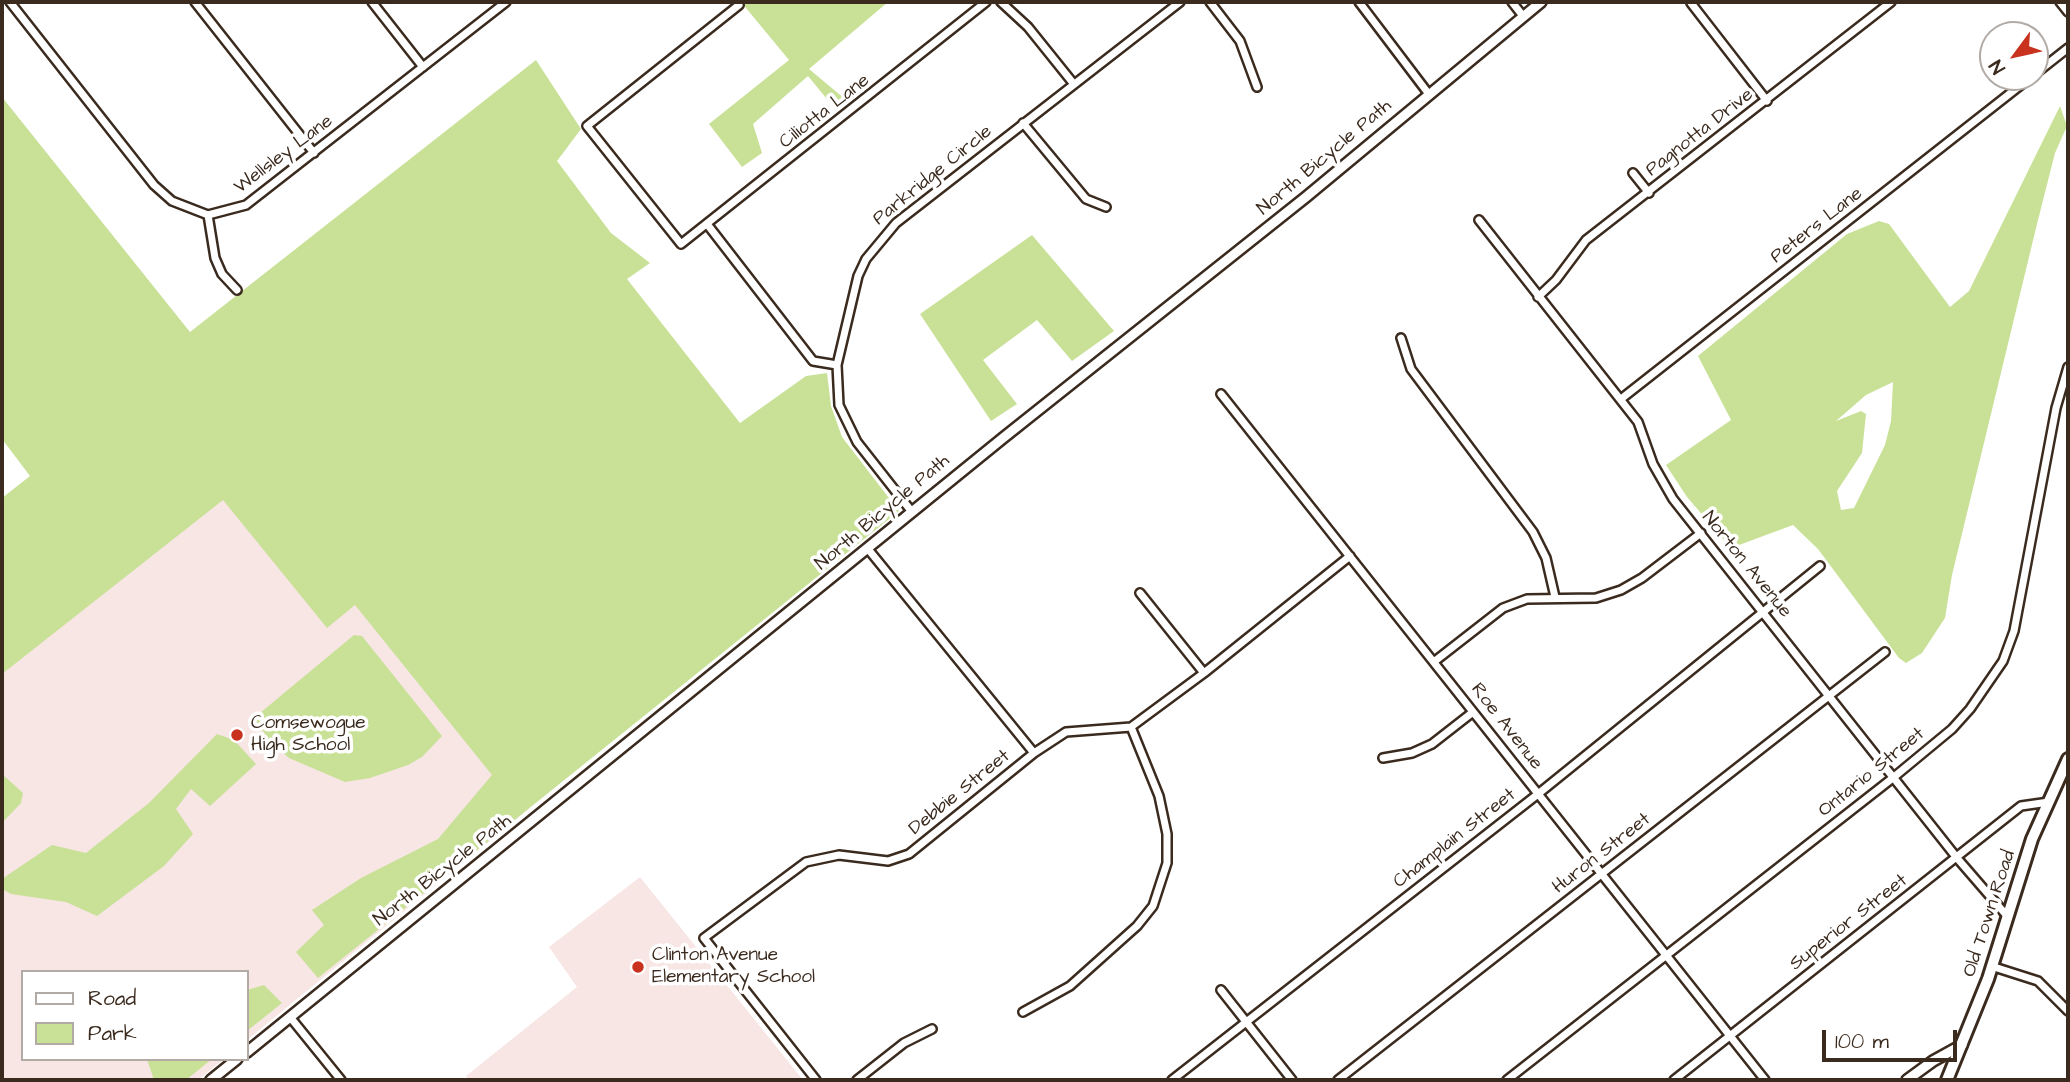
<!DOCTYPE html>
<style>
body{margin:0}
#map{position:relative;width:2070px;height:1082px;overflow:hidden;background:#fff;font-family:"Architects Daughter",sans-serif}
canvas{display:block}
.frame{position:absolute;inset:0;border:4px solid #3b2a1e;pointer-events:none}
.legend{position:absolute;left:21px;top:970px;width:228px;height:91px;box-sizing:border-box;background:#fff;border:2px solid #b1aaa5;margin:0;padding:9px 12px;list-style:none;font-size:21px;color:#3b2a1e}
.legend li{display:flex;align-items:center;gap:14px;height:35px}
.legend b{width:35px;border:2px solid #b1aaa5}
.north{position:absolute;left:1979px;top:21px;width:70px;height:70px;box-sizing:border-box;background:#fff;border:2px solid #b1aaa5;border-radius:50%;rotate:237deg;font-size:19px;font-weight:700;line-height:28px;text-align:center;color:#3b2a1e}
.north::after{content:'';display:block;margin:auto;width:24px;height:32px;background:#c8321e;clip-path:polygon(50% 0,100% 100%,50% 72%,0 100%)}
.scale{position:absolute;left:1822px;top:1030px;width:135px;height:32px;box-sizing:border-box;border:4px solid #3b2a1e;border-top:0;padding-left:9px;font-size:21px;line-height:24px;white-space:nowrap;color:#3b2a1e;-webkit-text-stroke:5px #fff;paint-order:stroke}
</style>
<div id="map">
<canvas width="2070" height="1082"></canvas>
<div class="frame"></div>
<ul class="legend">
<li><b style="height:9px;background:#fff"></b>Road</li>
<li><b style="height:19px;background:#c9e197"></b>Park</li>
</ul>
<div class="north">N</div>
<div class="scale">100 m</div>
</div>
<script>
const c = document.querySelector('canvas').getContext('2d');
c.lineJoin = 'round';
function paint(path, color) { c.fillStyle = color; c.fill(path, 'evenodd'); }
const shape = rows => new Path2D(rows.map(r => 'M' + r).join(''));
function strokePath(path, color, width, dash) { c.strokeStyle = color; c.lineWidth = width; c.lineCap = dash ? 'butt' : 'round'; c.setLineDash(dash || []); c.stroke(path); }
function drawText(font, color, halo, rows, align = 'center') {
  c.font = font + ' "Architects Daughter",sans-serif'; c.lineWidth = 7; c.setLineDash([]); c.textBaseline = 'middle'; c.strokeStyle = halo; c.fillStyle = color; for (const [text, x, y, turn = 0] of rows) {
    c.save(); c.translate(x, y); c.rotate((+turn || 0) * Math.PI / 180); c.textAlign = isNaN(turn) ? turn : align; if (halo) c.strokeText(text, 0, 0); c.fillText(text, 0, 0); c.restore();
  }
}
paint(shape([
 [251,457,530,808,247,1040,247,972,23,972,23,1059,224,1059,198,1080,2,1080,2,661],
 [640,877,803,1080,469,1080,466,1076,577,987,549,947]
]), '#f7e6e3');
paint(shape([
 [741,2,888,2,809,69,845,99,831,104,808,76,753,124,762,153,742,167,709,124,789,60],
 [536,60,581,129,557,161,611,233,650,263,627,279,740,423,806,376,827,373,831,406,842,437,899,511,318,978,296,952,324,925,312,910,361,878,438,839,492,775,355,605,327,628,223,500,2,674,2,498,30,476,2,439,2,97,190,332],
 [2060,106,2067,126,2055,153,2037,224,1952,575,1945,618,1922,653,1906,663,1899,658,1818,549,1793,525,1731,548,1687,497,1666,465,1731,420,1698,356,1847,234,1879,221,1889,224,1950,307,1969,291],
 [1893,382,1891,421,1885,445,1854,508,1841,510,1837,491,1862,453,1866,414,1861,411,1836,421,1866,395],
 [1032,235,1114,331,1072,361,1037,320,983,360,1017,404,991,421,920,314],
 [354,635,362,636,442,736,422,757,408,765,370,778,345,782,289,758,271,742,254,718],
 [217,734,234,740,256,764,210,806,191,789,176,809,193,834,164,866,97,916,66,902,11,894,2,889,2,879,52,845,86,853,149,803],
 [2,774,23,793,21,803,2,823],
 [264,985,282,1003,247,1031,247,990],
 [147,1059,212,1059,186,1080,154,1080]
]), '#c9e197');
const minor = shape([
 [10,2,154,185,172,201,208,215,246,205,506,2],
 [195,2,314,153],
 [372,2,423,67],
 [1001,2,1028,27,1073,83],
 [1210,2,1240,41,1257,87],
 [1359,2,1428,93],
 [1512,2,1523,16],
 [2060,2,2068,12],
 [1691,3,1767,101],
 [739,5,587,126,681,244,986,2],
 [2035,74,2068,48],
 [1023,123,1086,199,1106,207],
 [1633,173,1649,193],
 [208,215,215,258,222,274,237,290],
 [1479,220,1638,422,1653,464,1673,499,1957,858,2008,917],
 [707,224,813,361,837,365],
 [1538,297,1556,280,1586,240,1891,2],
 [1401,338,1411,369,1533,532,1546,558,1555,597],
 [1221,394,1765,1080],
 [1621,399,2031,77],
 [912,512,857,442,839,405,837,365,858,276,866,259,896,223,1180,2],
 [868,549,1034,753],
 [1140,593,1204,673],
 [1435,661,1503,608,1527,599,1596,598,1621,590,1642,578,1701,533],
 [1131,727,1204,673,1350,556],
 [1383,758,1412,753,1432,744,1473,712],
 [1991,966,2038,981,2068,1011],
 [1221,990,1292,1080],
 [1023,1012,1070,986,1137,926,1153,906,1167,863,1167,834,1159,796,1131,727],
 [290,1017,341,1080],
 [816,1080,704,938,806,862,839,855,888,861,909,854,1034,753,1066,732,1131,727],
 [857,1080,904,1043,932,1029],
 [1172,1080,1538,794,1820,566],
 [1338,1080,1885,652],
 [1507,1080,1894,777,1952,729,1970,709,2003,661,2014,631,2056,408,2068,367],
 [1674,1080,2021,806,2049,802]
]);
const tertiary = shape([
 [247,1052,1003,438,1306,197,1541,2],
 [211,1080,237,1059],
 [1907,1080,1933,1061,1962,1045]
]);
const secondary = shape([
 [1947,1080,1988,979,2032,839,2068,759]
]);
strokePath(minor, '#3b2a1e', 12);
strokePath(tertiary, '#3b2a1e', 14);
strokePath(secondary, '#3b2a1e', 16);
strokePath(minor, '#fff', 7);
strokePath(tertiary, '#fff', 9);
strokePath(secondary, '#fff', 10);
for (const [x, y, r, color] of [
 [237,735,7,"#c8321e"],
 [638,967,7,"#c8321e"]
]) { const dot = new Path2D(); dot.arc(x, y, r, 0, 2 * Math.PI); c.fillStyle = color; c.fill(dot); strokePath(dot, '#fff', 2.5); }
drawText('19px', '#3b2a1e', '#fff', [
 ["Ciliotta Lane",825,112,-38],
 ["Pagnotta Drive",1700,133,-38],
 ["Wellsley Lane",284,155,-37],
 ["North Bicycle Path",1325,158,-40],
 ["Parkridge Circle",933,176,-39],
 ["Peters Lane",1817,226,-38],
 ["North Bicycle Path",883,513,-40],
 ["Norton Avenue",1746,565,51],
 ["Roe Avenue",1506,727,52],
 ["Ontario Street",1872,773,-39],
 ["Debbie Street",960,793,-39],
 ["Champlain Street",1455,839,-38],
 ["Huron Street",1602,854,-38],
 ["North Bicycle Path",443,871,-38],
 ["Old Town Road",1990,914,-72],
 ["Superior Street",1849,923,-38]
]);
drawText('19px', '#3b2a1e', '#fff', [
 ["Comsewogue",251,724],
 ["High School",251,746],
 ["Clinton Avenue",652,956],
 ["Elementary School",652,978]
], 'left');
</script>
